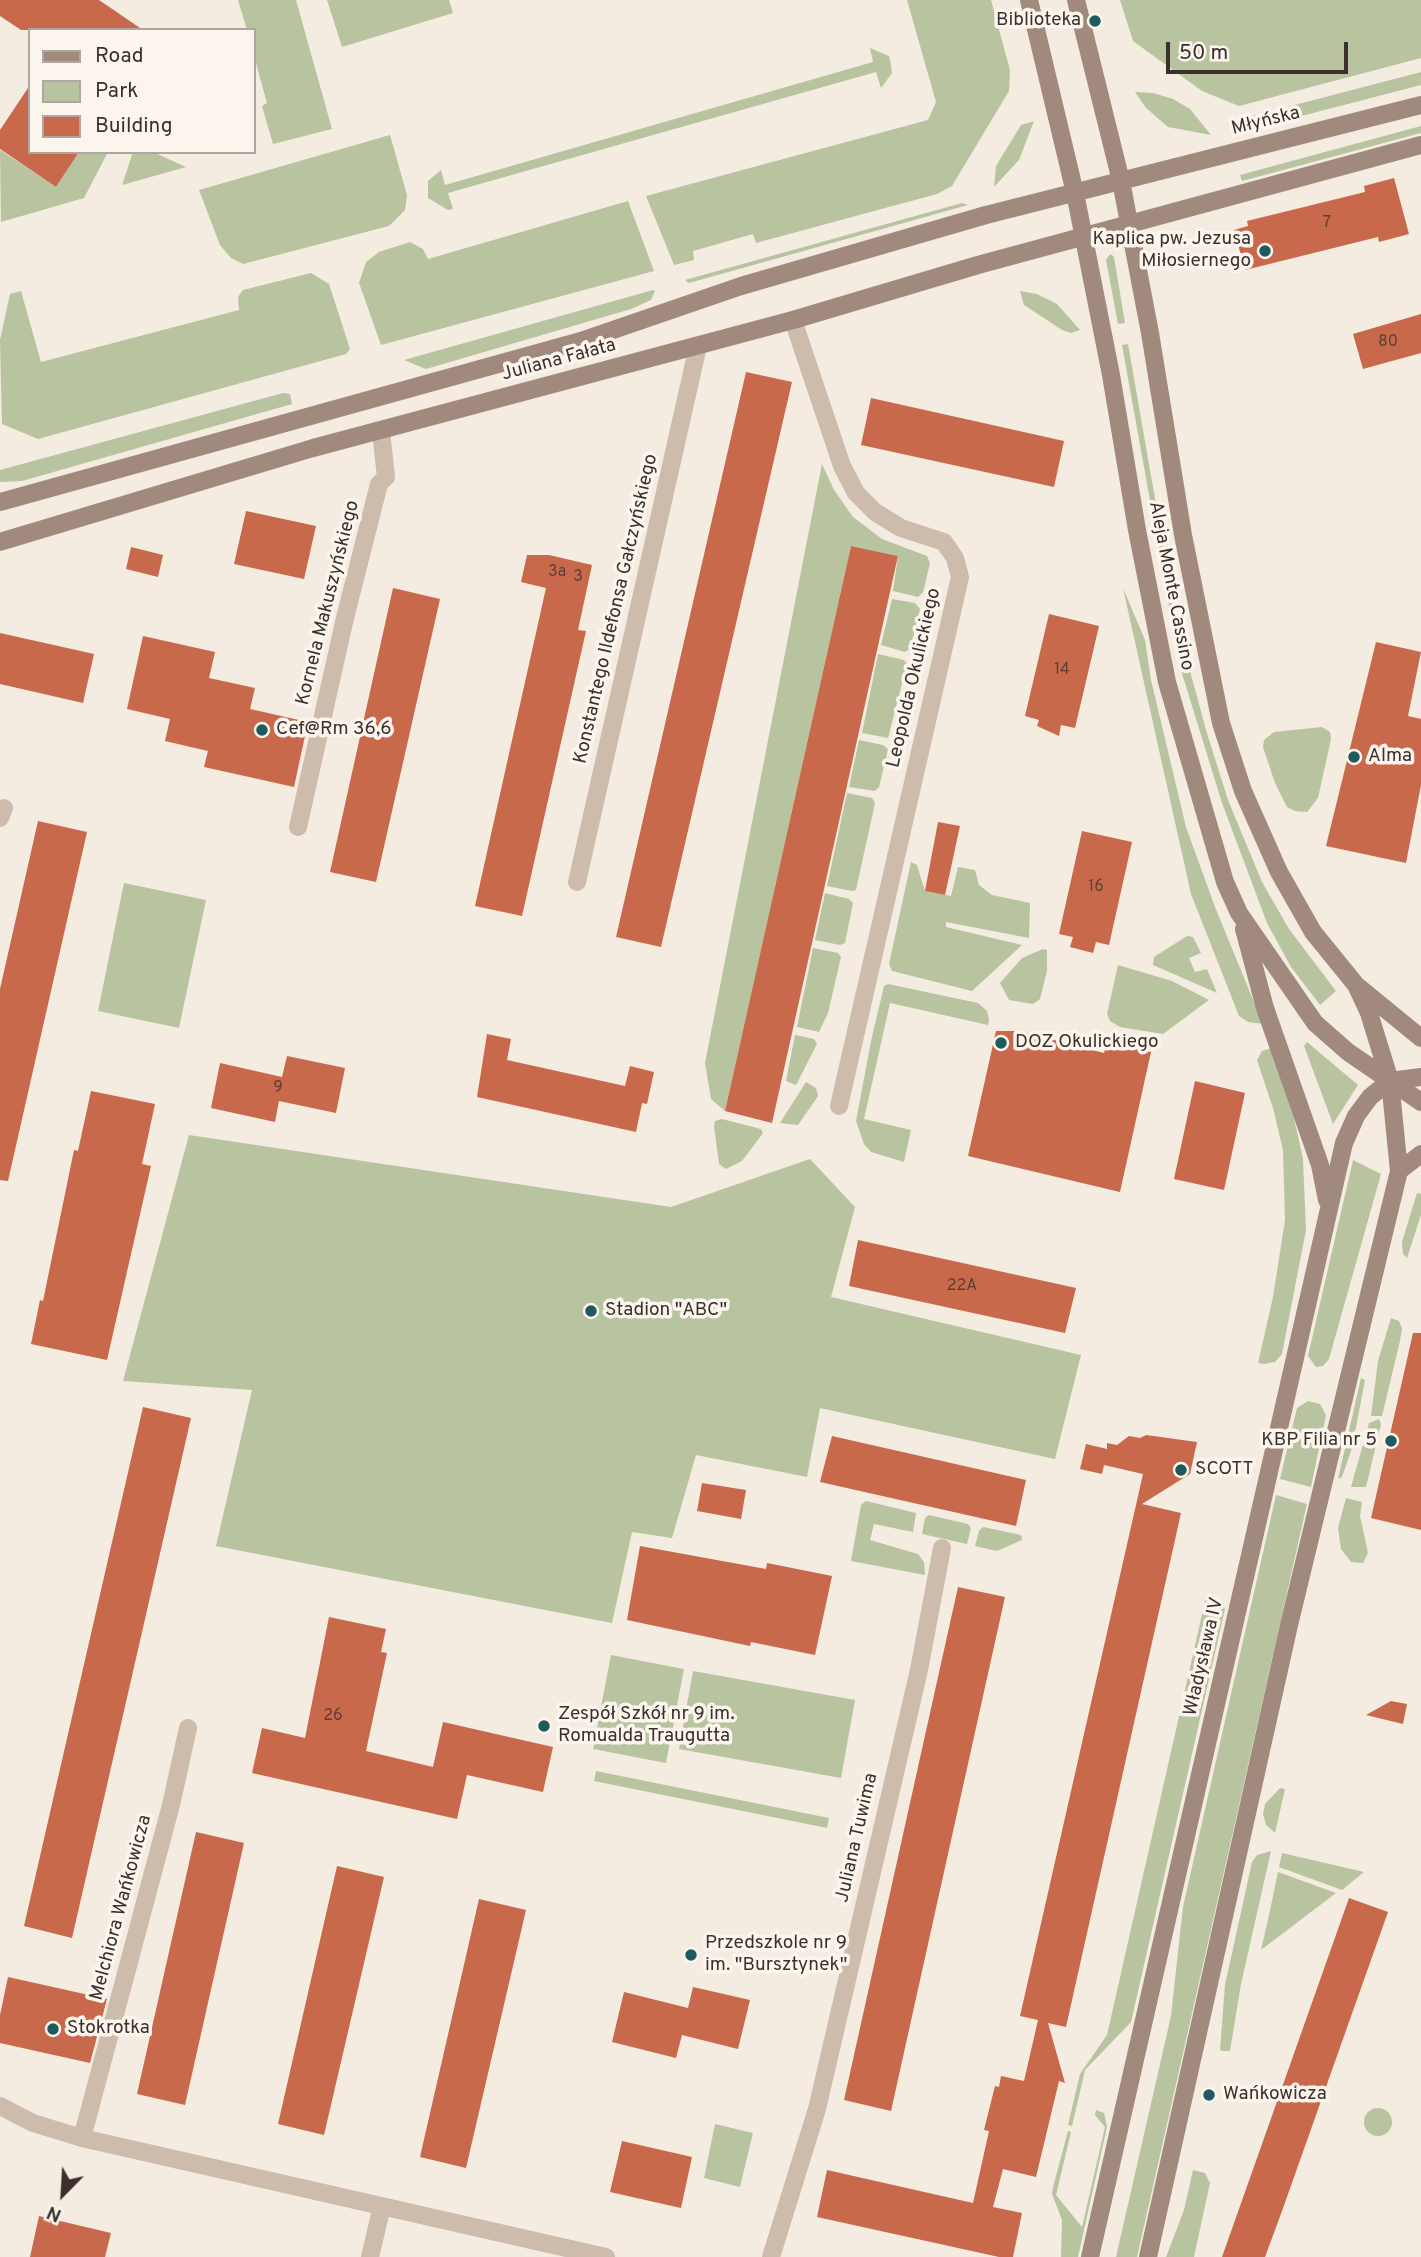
<!DOCTYPE html>
<meta charset="utf-8">
<style>
body{margin:0}
#map{position:relative;width:1421px;height:2257px;overflow:hidden;background:#f4ebe1;font-family:Overpass,sans-serif}
canvas{display:block}
.legend{position:absolute;left:28px;top:28px;width:228px;height:126px;box-sizing:border-box;background:#fbf5ee;border:2px solid #aea6a0;margin:0;padding:9px 12px;list-style:none;font-size:21px;color:#3b302b}
.legend li{display:flex;align-items:center;gap:14px;height:35px}
.legend b{width:35px;border:2px solid #aea6a0}
.north{position:absolute;left:28px;top:2159px;width:70px;height:70px;-webkit-text-stroke:5px #fbf5ee;paint-order:stroke;rotate:204deg;font-size:19px;font-weight:700;line-height:28px;text-align:center;color:#3b302b}
.north::after{content:'';display:block;margin:auto;width:24px;height:32px;background:#3b302b;clip-path:polygon(50% 0,100% 100%,50% 72%,0 100%)}
.scale{position:absolute;left:1166px;top:42px;width:182px;height:32px;box-sizing:border-box;border:4px solid #3b302b;border-top:0;padding-left:9px;font-size:21px;line-height:24px;white-space:nowrap;color:#3b302b;-webkit-text-stroke:5px #fbf5ee;paint-order:stroke}
</style>
<div id="map">
<canvas width="1421" height="2257"></canvas>
<ul class="legend">
<li><b style="height:9px;background:#a18a7d"></b>Road</li>
<li><b style="height:19px;background:#b8c4a0"></b>Park</li>
<li><b style="height:19px;background:#c8694b"></b>Building</li>
</ul>
<div class="north">N</div>
<div class="scale">50 m</div>
</div>
<script>
const c = document.querySelector('canvas').getContext('2d');
c.lineJoin = 'round';
function paint(path, color) { c.fillStyle = color; c.fill(path, 'evenodd'); }
const shape = rows => new Path2D(rows.map(r => 'M' + r).join(''));
function strokePath(path, color, width, dash) { c.strokeStyle = color; c.lineWidth = width; c.lineCap = dash ? 'butt' : 'round'; c.setLineDash(dash || []); c.stroke(path); }
function drawText(font, color, halo, rows, align = 'center') {
  c.font = font + ' Overpass,sans-serif'; c.lineWidth = 7; c.setLineDash([]); c.textBaseline = 'middle'; c.strokeStyle = halo; c.fillStyle = color; for (const [text, x, y, turn = 0] of rows) {
    c.save(); c.translate(x, y); c.rotate((+turn || 0) * Math.PI / 180); c.textAlign = isNaN(turn) ? turn : align; if (halo) c.strokeText(text, 0, 0); c.fillText(text, 0, 0); c.restore();
  }
}
paint(shape([
 [238,0,296,0,332,129,273,144,262,106,267,103,254,56,254,30,247,30],
 [327,0,449,0,453,13,342,47],
 [907,0,991,0,1010,70,1009,91,952,186,937,194,756,243,753,234,693,251,694,260,674,265,646,196,928,120,936,102],
 [1120,0,1421,0,1421,58,1239,106,1202,91,1133,41],
 [870,48,889,56,891,65,892,73,881,88,876,72,448,193,453,209,448,210,428,198,428,181,441,170,445,185,873,62],
 [1421,72,1421,85,1236,133,1234,130,1245,118],
 [1135,92,1153,93,1173,99,1190,109,1211,135,1168,127,1146,108],
 [1034,121,1019,160,994,187,996,166,1021,125],
 [1421,126,1421,133,1242,181,1240,175],
 [390,135,407,195,405,210,389,226,243,264,231,258,220,245,199,190],
 [0,150,56,187,79,152,108,152,84,198,1,222],
 [133,152,153,152,186,167,122,185],
 [628,201,654,271,381,345,359,283,366,262,379,252,410,242,423,249,428,259],
 [962,203,968,205,689,283,685,280],
 [1110,254,1114,257,1125,323,1118,324,1106,260],
 [311,273,329,284,350,349,346,354,38,439,2,424,0,340,10,294,21,291,41,362,239,310,238,297,243,290],
 [653,290,655,291,651,300,631,309,426,369,404,360],
 [1020,291,1037,294,1057,304,1080,330,1071,333,1062,330,1024,305],
 [1128,344,1176,619,1206,730,1228,800,1262,882,1289,929,1336,991,1320,1005,1291,967,1267,923,1222,803,1180,667,1122,345],
 [283,393,290,394,292,404,22,481,0,482,0,470],
 [822,464,834,490,853,517,882,539,927,556,930,563,923,592,918,597,893,591,898,556,851,546,725,1111,711,1099,705,1063],
 [1123,588,1145,640,1151,680,1186,827,1215,907,1263,1024,1248,1022,1239,1016,1191,894],
 [892,599,915,603,920,609,910,649,905,652,881,645],
 [878,654,904,660,907,664,888,738,862,733],
 [1322,727,1330,732,1331,739,1318,798,1307,812,1295,811,1287,807,1275,783,1263,747,1264,740,1274,732],
 [859,740,883,745,888,749,879,787,875,791,849,787],
 [847,793,872,798,875,803,856,890,852,891,827,886],
 [911,862,917,865,925,891,951,896,958,867,975,870,979,885,992,895,1030,903,1029,938,946,922,946,927,1022,945,972,991,892,971,889,964],
 [124,883,206,900,179,1028,98,1011],
 [825,893,849,899,853,903,845,943,840,945,815,940],
 [1187,936,1193,937,1201,953,1189,958,1195,972,1207,969,1217,993,1153,965,1154,957],
 [813,948,838,953,841,957,828,1013,819,1032,797,1027],
 [1043,949,1047,950,1047,971,1040,999,1033,1004,1009,1000,1000,983,1022,958],
 [1118,965,1172,981,1209,1000,1163,1034,1120,1027,1110,1021,1107,1014],
 [888,984,978,1003,987,1011,989,1019,988,1025,890,1003,864,1119,911,1130,904,1162,871,1152,864,1144,856,1121,871,1041,884,986],
 [795,1035,814,1039,817,1044,796,1085,786,1081],
 [1307,1042,1358,1085,1333,1124,1304,1046],
 [1272,1048,1290,1100,1303,1159,1306,1230,1282,1354,1275,1362,1264,1364,1258,1363,1273,1297,1285,1220,1283,1150,1273,1108,1257,1060,1262,1051],
 [806,1082,816,1088,818,1096,798,1125,780,1123],
 [722,1119,761,1129,763,1133,742,1161,726,1169,719,1164,714,1126,715,1121],
 [189,1135,671,1207,810,1159,855,1207,831,1297,1081,1355,1055,1459,820,1408,807,1477,696,1455,672,1538,632,1532,612,1623,216,1546,252,1390,123,1381],
 [1353,1160,1381,1174,1329,1359,1323,1366,1316,1367,1308,1356],
 [1417,1193,1421,1194,1421,1215,1407,1258,1403,1254,1402,1242],
 [1391,1318,1399,1321,1402,1328,1400,1341,1382,1416,1371,1416,1378,1361],
 [1361,1378,1365,1380,1352,1448,1342,1477,1338,1479],
 [1308,1401,1320,1404,1326,1415,1311,1487,1280,1479,1297,1408],
 [1379,1419,1381,1424,1366,1487,1351,1487,1369,1423],
 [1276,1495,1307,1504,1137,2257,1116,2257,1171,2016,1183,1907],
 [1346,1498,1362,1502,1360,1516,1368,1553,1363,1563,1351,1562,1341,1549,1338,1528],
 [866,1501,916,1513,913,1532,874,1524,870,1540,918,1554,924,1562,925,1575,851,1561,861,1505],
 [929,1515,968,1524,971,1528,967,1544,922,1534,925,1518],
 [983,1527,1021,1535,1022,1540,997,1551,975,1546,979,1531],
 [1206,1597,1220,1601,1225,1609,1131,2022,1085,2070,1072,2126,1068,2125,1080,2074,1107,2035],
 [611,1655,684,1669,666,1763,593,1749],
 [693,1671,855,1700,841,1778,679,1749],
 [596,1771,829,1818,827,1828,594,1781],
 [1280,1788,1285,1789,1275,1833,1266,1825,1263,1814,1265,1804],
 [1271,1851,1241,1984,1230,2051,1223,2051,1220,2050,1225,1985,1252,1862,1257,1855],
 [1282,1853,1364,1872,1342,1890,1279,1867],
 [1278,1872,1336,1893,1261,1950,1269,1915],
 '1364 2122a14 14 0 1 1 28 0a14 14 0 1 1-28 0Z',
 [1096,2110,1104,2113,1107,2127,1078,2257,1061,2257,1062,2220,1052,2194,1053,2187,1068,2131,1071,2132,1056,2195,1082,2227,1105,2127,1095,2115],
 [715,2124,753,2133,740,2187,704,2178],
 [1193,2170,1205,2173,1210,2183,1194,2257,1166,2257,1184,2210]
]), '#b8c4a0');
paint(shape([
 [0,0,99,0,143,30,21,30,0,16],
 [30,85,30,152,79,152,56,187,0,149,0,130],
 [1394,178,1409,234,1379,242,1378,237,1245,270,1234,230,1248,226,1247,221,1365,192,1364,186],
 [1421,314,1421,353,1363,369,1353,334],
 [746,372,792,382,661,947,616,937],
 [871,398,1064,441,1054,487,861,445],
 [246,511,316,526,304,579,234,564],
 [851,546,898,556,772,1123,725,1111],
 [131,547,163,555,158,577,126,569],
 [527,555,549,555,592,565,578,630,586,631,522,916,475,906,546,588,521,582],
 [393,588,440,599,376,882,330,872],
 [1049,614,1099,626,1075,728,1061,725,1059,736,1037,726,1039,720,1025,716],
 [0,633,94,654,83,703,0,684],
 [143,636,215,652,209,678,255,688,250,709,308,722,294,787,204,767,208,751,165,741,170,719,127,709],
 [1376,642,1421,652,1408,716,1421,719,1421,785,1406,863,1326,846],
 [38,821,87,832,8,1181,0,1180,0,989],
 [938,822,960,826,945,895,925,891],
 [1082,831,1132,842,1109,945,1096,942,1093,953,1070,947,1073,937,1059,934],
 [996,1031,1020,1031,1104,1053,1107,1042,1151,1052,1120,1192,968,1156],
 [487,1034,511,1039,507,1060,625,1086,630,1066,654,1072,647,1104,642,1103,636,1132,477,1097],
 [287,1056,345,1068,336,1113,279,1101,275,1122,211,1108,220,1063,282,1077],
 [1195,1081,1245,1093,1224,1190,1174,1179],
 [91,1091,155,1104,142,1164,151,1166,107,1360,31,1344,40,1300,43,1301,74,1150,78,1151],
 [858,1240,1076,1288,1065,1333,849,1286],
 [1413,1333,1421,1333,1421,1530,1371,1518],
 [143,1407,191,1418,72,1938,24,1926],
 [1146,1435,1197,1442,1190,1474,1142,1504,1181,1513,1066,2027,1048,2023,1065,2083,1059,2081,1036,2177,1003,2169,993,2207,1022,2213,1013,2257,999,2257,817,2217,827,2170,973,2203,989,2131,984,2130,995,2086,999,2087,1001,2076,1024,2081,1038,2020,1020,2016,1143,1474,1104,1465,1102,1474,1080,1469,1086,1444,1107,1449,1107,1443,1117,1445,1129,1436,1140,1438],
 [832,1436,1026,1480,1016,1526,820,1482],
 [702,1483,746,1490,741,1519,697,1511],
 [640,1546,766,1569,767,1563,832,1576,815,1655,751,1642,750,1646,627,1620],
 [958,1587,1005,1597,891,2111,844,2100],
 [329,1617,386,1629,381,1652,387,1653,366,1751,433,1767,443,1722,553,1747,543,1792,467,1775,457,1819,252,1773,262,1728,305,1738],
 [1391,1701,1407,1704,1403,1724,1366,1715],
 [196,1832,244,1843,185,2105,137,2094],
 [337,1866,384,1877,324,2135,278,2124],
 [1349,1898,1388,1912,1282,2211,1265,2257,1222,2257],
 [479,1899,526,1910,466,2168,420,2157],
 [8,1977,107,1999,90,2063,0,2043,0,2015],
 [693,1987,750,2000,738,2049,682,2035,676,2058,612,2042,624,1992,688,2008],
 [622,2141,692,2157,681,2208,610,2192],
 [39,2216,111,2233,105,2257,30,2257]
]), '#c8694b');
strokePath(shape([
 [793,320,842,466,856,493,875,512,901,528,944,542,955,558,960,577,839,1106],
 [0,818,4,808],
 [298,827,345,618,379,484,386,477,381,431],
 [577,882,698,346],
 [0,2106,33,2123,82,2138,606,2257],
 [82,2138,171,1805,188,1728],
 [370,2257,382,2206],
 [771,2257,817,2109,919,1670,942,1548]
]), '#cdbbac', 18);
strokePath(shape([
 [1029,0,1075,193,1111,375,1137,530,1167,682,1225,882,1239,913,1315,1023,1348,1052,1421,1102],
 [1076,0,1121,181,1150,333,1183,535,1221,723,1243,791,1279,872,1313,932,1356,985,1421,1038],
 [0,502,581,341,741,286,986,215,1421,105],
 [0,542,313,448,793,320,978,265,1421,145],
 [1244,929,1265,1008,1320,1165,1327,1200],
 [1399,1171,1421,1154],
 [1090,2257,1344,1143,1356,1116,1370,1097,1390,1081,1421,1077],
 [1148,2257,1289,1625,1399,1171,1390,1081,1369,1013,1356,985]
]), '#a18a7d', 18);
for (const [x, y, r, color] of [
 [1095,21,7,"#1f5a5e"],
 [1265,251,7,"#1f5a5e"],
 [262,730,7,"#1f5a5e"],
 [1354,757,7,"#1f5a5e"],
 [1001,1043,7,"#1f5a5e"],
 [591,1311,7,"#1f5a5e"],
 [1391,1441,7,"#1f5a5e"],
 [1181,1470,7,"#1f5a5e"],
 [544,1726,7,"#1f5a5e"],
 [691,1955,7,"#1f5a5e"],
 [53,2029,7,"#1f5a5e"],
 [1209,2095,7,"#1f5a5e"]
]) { const dot = new Path2D(); dot.arc(x, y, r, 0, 2 * Math.PI); c.fillStyle = color; c.fill(dot); strokePath(dot, '#fbf5ee', 2.5); }
drawText('16px', '#5e3e33', null, [
 ["7",1327,224],
 ["80",1388,343],
 ["3a",557,573],
 ["3",578,578],
 ["14",1062,671],
 ["16",1096,888],
 ["9",278,1089],
 ["22A",962,1287],
 ["26",333,1717]
]);
drawText('19px', '#3b302b', '#fbf5ee', [
 ["Biblioteka",1081,21,"right"],
 ["Kaplica pw. Jezusa",1251,240,"right"],
 ["Miłosiernego",1251,262,"right"],
 ["Cef@Rm 36,6",276,730],
 ["Alma",1368,757],
 ["DOZ Okulickiego",1015,1043],
 ["Stadion \"ABC\"",605,1311],
 ["KBP Filia nr 5",1377,1441,"right"],
 ["SCOTT",1195,1470],
 ["Zespół Szkół nr 9 im.",558,1715],
 ["Romualda Traugutta",558,1737],
 ["Przedszkole nr 9",705,1944],
 ["im. \"Bursztynek\"",705,1966],
 ["Stokrotka",67,2029],
 ["Wańkowicza",1223,2095]
], 'left');
drawText('19px', '#3b302b', '#fbf5ee', [
 ["Młyńska",1266,122,-14],
 ["Juliana Fałata",559,361,-15],
 ["Aleja Monte Cassino",1170,586,79],
 ["Kornela Makuszyńskiego",329,603,-76],
 ["Konstantego Ildefonsa Gałczyńskiego",617,609,-77],
 ["Leopolda Okulickiego",915,678,-77],
 ["Władysława IV",1205,1657,-77],
 ["Juliana Tuwima",858,1838,-77],
 ["Melchiora Wańkowicza",122,1908,-75]
]);
</script>
